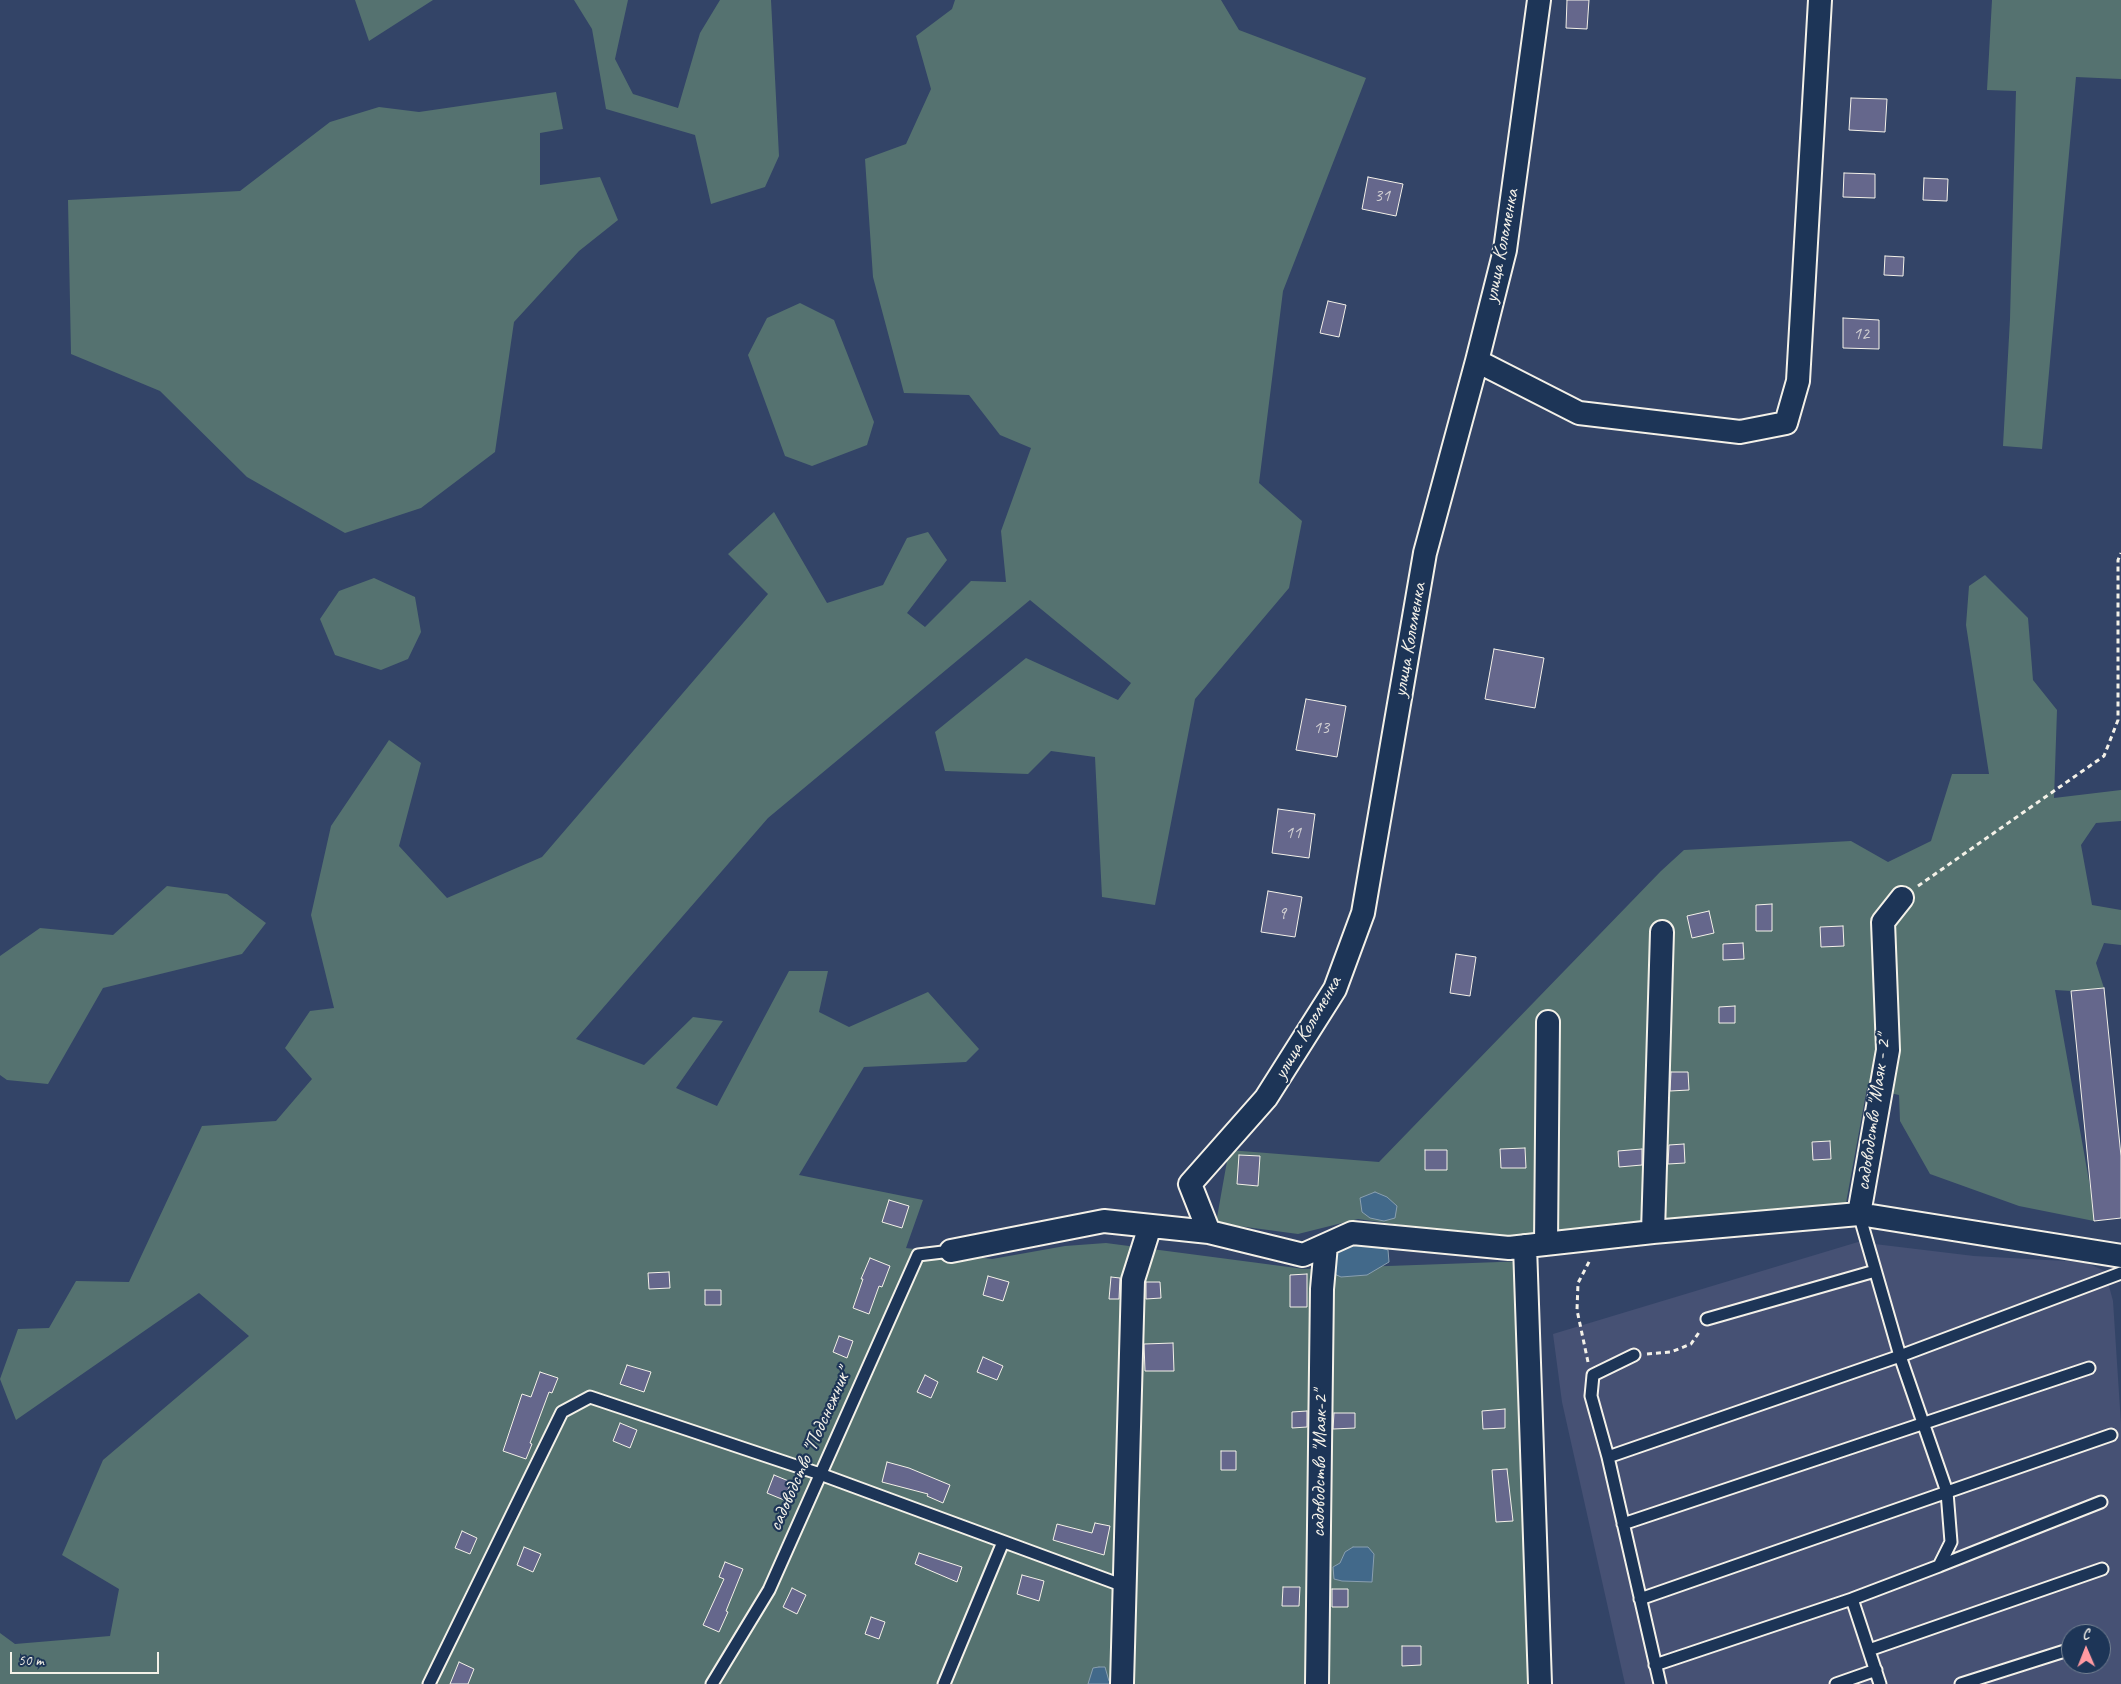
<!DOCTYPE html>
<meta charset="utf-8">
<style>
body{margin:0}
#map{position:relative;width:2121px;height:1684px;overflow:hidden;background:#334467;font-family:Caveat,sans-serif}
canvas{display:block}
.north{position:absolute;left:2061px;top:1624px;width:50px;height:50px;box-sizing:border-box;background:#1d3557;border:1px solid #738091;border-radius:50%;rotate:359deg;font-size:14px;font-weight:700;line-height:20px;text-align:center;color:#f4f1e8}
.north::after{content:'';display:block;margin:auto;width:18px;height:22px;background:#ff9aa2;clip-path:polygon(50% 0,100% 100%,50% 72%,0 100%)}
.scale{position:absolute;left:10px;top:1652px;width:149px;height:22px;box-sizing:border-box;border:2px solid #f4f1e8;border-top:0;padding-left:6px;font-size:15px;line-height:18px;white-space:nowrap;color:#f4f1e8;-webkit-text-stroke:4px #1d3557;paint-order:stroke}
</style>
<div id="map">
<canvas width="2121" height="1684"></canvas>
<div class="north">С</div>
<div class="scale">50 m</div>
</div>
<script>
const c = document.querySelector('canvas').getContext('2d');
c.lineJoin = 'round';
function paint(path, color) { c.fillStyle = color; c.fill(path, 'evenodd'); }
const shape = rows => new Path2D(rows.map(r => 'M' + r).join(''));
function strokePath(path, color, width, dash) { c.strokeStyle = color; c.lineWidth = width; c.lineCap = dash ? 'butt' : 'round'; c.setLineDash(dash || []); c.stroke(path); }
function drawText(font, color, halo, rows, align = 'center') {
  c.font = font + ' Caveat,sans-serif'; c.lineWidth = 4.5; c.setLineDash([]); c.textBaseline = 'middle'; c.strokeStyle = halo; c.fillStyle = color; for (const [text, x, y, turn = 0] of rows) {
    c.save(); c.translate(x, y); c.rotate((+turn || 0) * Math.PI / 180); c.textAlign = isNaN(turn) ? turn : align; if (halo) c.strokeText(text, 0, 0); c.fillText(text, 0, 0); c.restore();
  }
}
paint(shape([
 [1858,1242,1974,1256,2084,1262,2105,1271,2113,1301,2121,1424,2121,1684,1625,1684,1562,1402,1553,1334],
 [2071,1634,2101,1634,2101,1664,2071,1664]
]), '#465174');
paint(shape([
 [355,0,433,0,369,41],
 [574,0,628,0,615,59,633,94,678,108,700,33,720,0,771,0,779,156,765,187,711,204,695,135,606,109,592,29],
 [955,0,1221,0,1239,30,1366,78,1283,291,1259,483,1302,521,1289,588,1195,699,1155,905,1102,897,1095,757,1051,751,1028,774,945,771,935,732,1026,658,1118,700,1131,683,1030,600,768,818,576,1039,644,1065,693,1017,723,1021,676,1088,717,1106,789,971,828,971,819,1012,849,1027,928,992,979,1049,966,1062,864,1067,799,1175,923,1200,906,1248,992,1259,1065,1246,1106,1243,1304,1269,1528,1261,1537,1684,0,1684,0,1633,15,1644,110,1636,119,1589,62,1555,103,1460,249,1336,199,1293,16,1420,0,1379,18,1329,49,1328,76,1281,129,1282,202,1126,276,1121,312,1079,285,1048,310,1011,334,1008,311,915,331,826,389,740,421,763,399,846,447,898,542,857,768,594,728,554,774,512,827,603,883,585,907,538,928,532,947,560,907,613,925,627,971,581,1006,582,1001,531,1031,448,1000,435,969,395,904,393,873,277,865,159,906,144,931,89,916,36,952,9],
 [1992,0,2121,0,2121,79,2076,77,2042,449,2003,446,2010,319,2016,91,1987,90],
 [556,92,563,129,540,133,540,185,600,177,618,220,579,251,514,322,495,452,421,508,345,533,247,477,160,391,71,354,68,200,240,191,330,122,379,107,419,112],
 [800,303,834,320,874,422,867,445,812,466,785,456,748,355,767,318],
 [1985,575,2028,618,2033,680,2057,710,2054,798,2121,790,2121,821,2096,823,2081,845,2092,905,2121,910,2121,945,2104,943,2096,963,2104,988,2071,991,2055,990,2091,1192,2094,1221,2019,1206,1930,1174,1900,1121,1899,1095,1867,1088,1846,1203,1503,1239,1358,1219,1298,1234,1216,1223,1229,1150,1379,1162,1661,871,1684,850,1851,841,1888,862,1931,841,1952,774,1989,774,1966,625,1969,586],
 [374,578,415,597,421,632,408,659,381,670,335,655,320,619,339,591],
 [167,886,227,894,266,923,242,954,103,988,48,1084,7,1080,0,1075,0,956,40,928,113,935]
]), '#557270');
const water = shape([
 [1375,1192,1387,1197,1397,1206,1395,1218,1384,1221,1370,1218,1362,1212,1360,1198,1375,1192],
 [1371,1245,1388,1250,1389,1262,1367,1275,1341,1277,1330,1272,1332,1254,1349,1246,1371,1245],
 [1353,1547,1368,1547,1374,1554,1372,1582,1342,1581,1334,1579,1333,1567,1340,1563,1345,1552,1353,1547],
 [1099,1667,1105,1667,1109,1681,1113,1682,1113,1684,1088,1684,1093,1668,1099,1667]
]);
paint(water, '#42698a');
strokePath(water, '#899fb0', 1);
const building = shape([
 [1567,0,1589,0,1587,29,1566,28,1567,0],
 [1851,98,1887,99,1885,132,1849,130,1851,98],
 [1844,173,1875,174,1875,198,1843,197,1844,173],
 [1368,177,1403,184,1396,216,1362,209,1368,177],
 [1924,178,1948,179,1947,201,1923,200,1924,178],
 [1885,256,1904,257,1903,276,1884,275,1885,256],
 [1328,301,1346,305,1339,337,1320,333,1328,301],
 [1843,318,1879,320,1879,349,1843,348,1843,318],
 [1494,649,1544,658,1535,708,1485,699,1494,649],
 [1306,699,1346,706,1337,757,1296,750,1306,699],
 [1278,809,1315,814,1309,858,1272,853,1278,809],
 [1268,891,1302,897,1295,937,1261,932,1268,891],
 [1772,904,1772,931,1756,931,1756,905,1772,904],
 [1709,911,1714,933,1692,938,1687,916,1709,911],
 [1843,926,1844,946,1821,947,1820,927,1843,926],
 [1743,943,1744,959,1723,960,1723,944,1743,943],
 [1456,954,1476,957,1470,996,1450,993,1456,954],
 [2104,988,2121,1156,2121,1218,2094,1221,2071,991,2104,988],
 [1735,1006,1735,1023,1719,1023,1719,1007,1735,1006],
 [1671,1072,1688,1072,1689,1090,1670,1091,1671,1072],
 [1830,1141,1831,1159,1813,1160,1812,1142,1830,1141],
 [1684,1144,1685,1163,1668,1164,1669,1145,1684,1144],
 [1525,1148,1526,1168,1501,1168,1500,1149,1525,1148],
 [1642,1149,1642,1165,1619,1167,1618,1151,1642,1149],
 [1425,1150,1447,1150,1447,1170,1425,1170,1425,1150],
 [1239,1155,1260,1156,1258,1186,1237,1184,1239,1155],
 [889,1200,909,1206,902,1228,882,1222,889,1200],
 [870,1258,890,1266,882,1287,879,1286,869,1314,853,1308,863,1279,861,1279,870,1258],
 [669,1272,670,1288,649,1289,648,1273,669,1272],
 [1307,1274,1307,1307,1290,1307,1290,1275,1307,1274],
 [988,1276,1009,1282,1003,1301,983,1295,988,1276],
 [1111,1277,1120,1278,1119,1299,1109,1299,1111,1277],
 [1146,1282,1160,1282,1161,1298,1146,1299,1146,1282],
 [705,1290,721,1290,721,1305,705,1305,705,1290],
 [839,1336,853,1341,847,1358,833,1352,839,1336],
 [1173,1343,1174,1371,1145,1371,1144,1344,1173,1343],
 [983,1357,1003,1366,997,1380,977,1372,983,1357],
 [627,1365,651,1372,644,1392,620,1384,627,1365],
 [540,1372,558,1378,552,1393,549,1392,530,1443,532,1444,526,1459,503,1451,522,1394,531,1397,540,1372],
 [925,1375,938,1382,931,1398,917,1392,925,1375],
 [1505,1409,1505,1428,1483,1429,1482,1411,1505,1409],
 [1307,1411,1307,1427,1292,1428,1292,1412,1307,1411],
 [1334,1413,1355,1413,1355,1428,1333,1429,1334,1413],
 [620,1423,637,1430,630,1448,613,1441,620,1423],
 [1221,1451,1236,1451,1236,1470,1221,1470,1221,1451],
 [887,1462,909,1468,950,1485,943,1503,927,1496,928,1494,882,1482,887,1462],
 [1507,1469,1513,1521,1496,1522,1492,1470,1507,1469],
 [774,1475,791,1482,784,1500,767,1493,774,1475],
 [1095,1523,1110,1526,1104,1555,1053,1540,1057,1524,1092,1533,1095,1523],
 [462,1531,477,1538,470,1554,455,1548,462,1531],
 [524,1547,541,1554,533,1572,517,1565,524,1547],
 [919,1553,962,1567,957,1582,915,1564,919,1553],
 [725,1562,743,1569,726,1611,728,1612,719,1632,703,1625,724,1579,719,1577,725,1562],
 [1022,1575,1044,1581,1039,1601,1017,1594,1022,1575],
 [1283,1587,1300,1587,1299,1606,1282,1606,1283,1587],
 [792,1588,806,1595,797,1614,783,1607,792,1588],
 [1332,1589,1348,1589,1348,1607,1332,1607,1332,1589],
 [871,1617,885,1622,879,1639,865,1634,871,1617],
 [1402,1646,1421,1646,1421,1665,1402,1666,1402,1646],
 [459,1662,474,1669,468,1684,450,1684,459,1662]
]);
paint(building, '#65678c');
strokePath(building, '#f4f1e8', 1);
const lane = shape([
 [1707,1319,1875,1271],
 [1634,1355,1593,1375,1591,1396,1608,1457,1660,1684],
 [1608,1457,1900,1356,2121,1273],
 [1623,1524,2089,1368],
 [1939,1566,2101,1502],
 [1640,1599,2111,1435],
 [1852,1599,1880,1684],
 [1869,1650,2102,1569],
 [1655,1665,1852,1599,1939,1566,1951,1542,1947,1492,1900,1356,1859,1214],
 [429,1684,562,1412,590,1397,820,1474,1124,1586],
 [712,1684,769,1590,918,1255,951,1251],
 [944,1684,1003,1542],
 [1836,1684,1876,1670],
 [1961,1684,2071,1649]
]);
const street = shape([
 [1477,361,1579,413,1740,432,1786,423,1798,381,1820,0],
 [1859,1214,1888,1050,1883,922,1902,898],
 [1209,1232,1190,1184,1266,1098,1335,989,1363,913,1425,553,1477,361,1505,250,1539,0],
 [1653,1232,1662,932],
 [1546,1244,1548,1022],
 [1525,1246,1540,1684],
 [951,1251,1104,1221,1209,1232,1303,1255,1352,1233,1509,1248,1653,1232,1859,1214,2121,1256],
 [1122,1684,1133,1280,1150,1226],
 [1317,1684,1322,1289,1326,1245]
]);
strokePath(lane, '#f4f1e8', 15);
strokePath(street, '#f4f1e8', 26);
strokePath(shape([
 [1918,886,2104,756,2118,720,2118,560,2121,553],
 [1647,1354,1671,1352,1691,1344,1700,1331],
 [1588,1362,1577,1310,1578,1283,1590,1260]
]), '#f4f1e8', 3, [5, 4]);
strokePath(lane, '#1d3557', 11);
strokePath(street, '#1d3557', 22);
drawText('18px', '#d0ced1', null, [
 ["31",1382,196],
 ["12",1861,334],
 ["13",1321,728],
 ["11",1293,833],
 ["9",1282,914]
]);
drawText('20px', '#f4f1e8', '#1d3557', [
 ["улица Коломенка",1502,246,-79],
 ["улица Коломенка",1410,640,-80],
 ["улица Коломенка",1308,1028,-60],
 ["садоводство \"Маяк - 2\"",1874,1113,-82],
 ["садоводство \"Подснежник\"",810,1450,-66],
 ["садоводство \"Маяк-2\"",1320,1464,-89]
]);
</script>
